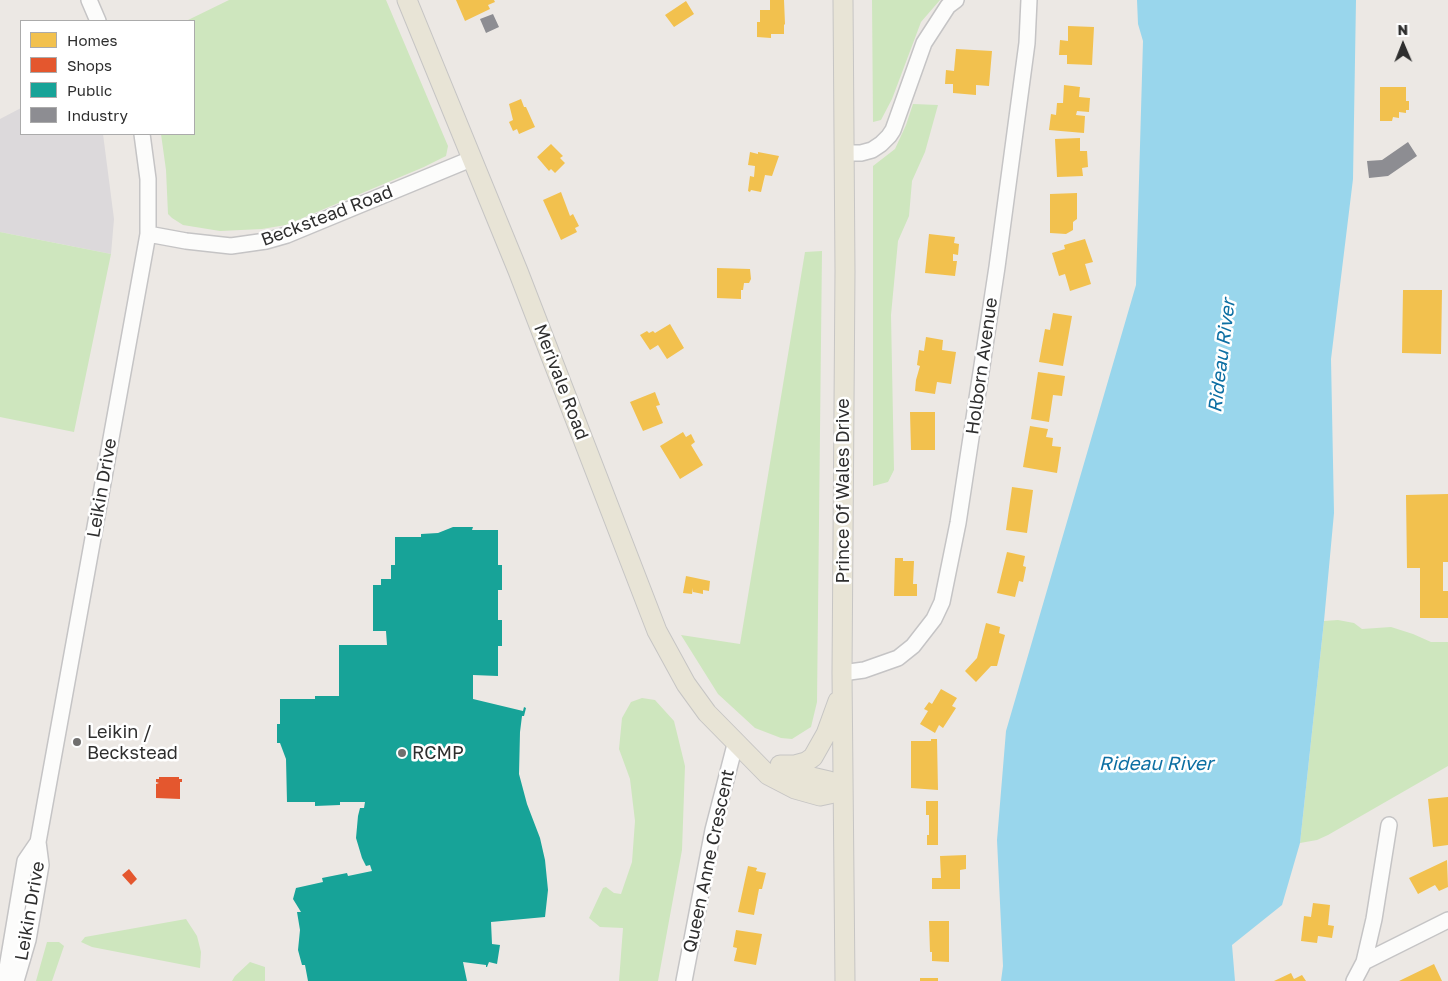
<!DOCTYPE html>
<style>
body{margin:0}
#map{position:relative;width:1448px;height:981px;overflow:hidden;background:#ece8e4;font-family:"Golos Text",sans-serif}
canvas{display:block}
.legend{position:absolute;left:20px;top:20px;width:175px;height:115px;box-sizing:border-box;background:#fff;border:1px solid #ababab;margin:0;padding:6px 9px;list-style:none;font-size:15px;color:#2e2e2e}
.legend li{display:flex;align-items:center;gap:10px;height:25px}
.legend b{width:25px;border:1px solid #ababab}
.north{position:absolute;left:1378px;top:20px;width:50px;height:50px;-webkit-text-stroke:4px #fff;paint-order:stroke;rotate:359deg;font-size:14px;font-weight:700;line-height:20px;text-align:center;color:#2e2e2e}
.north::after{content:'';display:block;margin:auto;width:18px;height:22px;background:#2e2e2e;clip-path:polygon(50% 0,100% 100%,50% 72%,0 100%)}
</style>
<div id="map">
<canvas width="1448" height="981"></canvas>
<ul class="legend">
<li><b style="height:14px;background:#f2c14e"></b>Homes</li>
<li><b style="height:14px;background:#e4572e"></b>Shops</li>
<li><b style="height:14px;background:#17a398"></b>Public</li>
<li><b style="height:14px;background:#8d8d92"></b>Industry</li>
</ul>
<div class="north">N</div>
</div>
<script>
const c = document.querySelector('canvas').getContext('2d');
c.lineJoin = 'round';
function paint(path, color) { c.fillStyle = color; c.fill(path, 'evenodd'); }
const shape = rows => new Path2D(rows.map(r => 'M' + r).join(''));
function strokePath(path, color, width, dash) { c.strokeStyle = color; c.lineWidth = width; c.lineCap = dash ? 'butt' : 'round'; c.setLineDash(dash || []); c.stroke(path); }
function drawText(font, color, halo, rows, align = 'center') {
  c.font = font + ' "Golos Text",sans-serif'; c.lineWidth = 5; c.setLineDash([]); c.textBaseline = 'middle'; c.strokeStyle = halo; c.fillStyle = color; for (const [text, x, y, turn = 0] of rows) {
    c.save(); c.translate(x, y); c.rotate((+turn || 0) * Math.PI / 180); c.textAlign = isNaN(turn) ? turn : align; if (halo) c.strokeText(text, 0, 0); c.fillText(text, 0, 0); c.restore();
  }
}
paint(shape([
 [21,108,21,134,103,134,114,219,111,254,0,232,0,119]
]), '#dcd9db');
paint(shape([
 [229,0,386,0,448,146,446,156,424,167,286,225,262,229,220,231,183,225,172,218,168,214,166,170,161,134,194,134,194,21,186,21],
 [872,0,940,0,921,22,892,99,881,120,873,122],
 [913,104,938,105,925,152,912,181,909,216,898,241,891,315,894,470,888,482,873,486,873,166,895,149,906,125],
 [0,232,111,254,74,432,0,417],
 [822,251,817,702,811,727,792,739,781,738,755,728,718,694,681,635,740,644,805,252],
 [1338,620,1354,623,1362,629,1391,627,1413,634,1431,642,1448,642,1448,766,1328,835,1317,840,1300,843,1324,621],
 [642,698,655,700,674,721,685,766,682,850,658,981,619,981,623,928,600,927,589,918,603,888,606,887,614,893,621,894,632,862,635,821,630,779,619,749,622,718,631,702],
 [186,919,197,936,201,952,200,968,92,947,81,942,85,937],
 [47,942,59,942,64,946,52,981,36,981],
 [250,962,265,967,265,981,232,981,235,976]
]), '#cee6be');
paint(shape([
 [1137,0,1356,0,1353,179,1331,359,1334,513,1324,621,1300,843,1282,905,1232,945,1235,981,1001,981,1003,966,997,840,1006,731,1136,285,1143,41,1138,24]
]), '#99d6ec');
paint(shape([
 [456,0,494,0,495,2,488,5,490,9,465,21],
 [770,0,784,0,785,24,784,25,784,34,771,34,771,38,757,37,757,22,760,22,760,10,770,10],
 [686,1,694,14,674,27,665,15],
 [1068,26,1094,27,1092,65,1067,64,1067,55,1059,55,1060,40,1068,41],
 [956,49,992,51,989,86,976,85,976,95,953,93,953,84,945,84,946,70,954,71],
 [1064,85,1080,87,1079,97,1090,98,1089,112,1077,111,1076,115,1085,116,1084,133,1049,130,1051,114,1056,115,1057,103,1063,103],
 [1380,87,1406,87,1406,101,1409,101,1409,110,1406,110,1406,113,1399,112,1399,118,1393,117,1392,121,1380,121],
 [521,99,524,107,526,107,535,127,519,134,517,129,513,131,509,122,513,120,509,104],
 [1080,138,1080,151,1087,151,1088,167,1082,168,1083,176,1057,177,1055,139],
 [551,144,563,156,560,158,565,163,555,173,551,169,549,171,537,157],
 [750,152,758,154,758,152,779,156,772,176,765,175,761,192,751,190,750,192,748,191,750,176,754,177,755,166,748,165],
 [561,192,570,216,573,214,579,226,575,228,577,232,561,240,543,200],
 [1077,193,1077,219,1073,222,1073,230,1066,234,1050,233,1050,194],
 [929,234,955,237,954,243,959,244,958,255,953,254,953,261,957,261,955,276,925,273],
 [1085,239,1093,262,1085,264,1091,284,1070,291,1065,274,1059,276,1052,253,1065,249,1064,245],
 [717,268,750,269,751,279,749,283,744,283,743,290,741,290,741,299,717,298],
 [1403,290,1442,290,1441,354,1402,353],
 [1053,313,1072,316,1063,366,1039,362,1045,329,1050,330],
 [670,324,684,348,667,359,658,345,650,350,640,335,647,331,649,333,653,331,655,333],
 [926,337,943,340,942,350,956,352,951,384,937,382,935,394,915,391,916,380,920,366,917,365,919,350,924,351],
 [1038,372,1065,376,1062,396,1053,395,1049,422,1031,419],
 [655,392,660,405,656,406,663,423,643,431,630,402],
 [910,412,935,412,935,450,911,450],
 [1030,426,1048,429,1046,437,1053,438,1052,446,1061,447,1057,473,1023,467],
 [683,432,686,437,691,434,695,442,691,445,703,465,680,479,660,446],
 [1012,487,1033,490,1027,533,1006,530],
 [1448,494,1448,562,1443,562,1443,591,1448,591,1448,618,1420,618,1420,568,1407,568,1406,495],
 [1007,552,1025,556,1023,566,1026,567,1023,582,1019,581,1015,597,997,593],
 [895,558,903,558,903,561,914,561,913,584,917,584,917,596,894,596],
 [686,576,710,581,709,591,703,590,703,594,693,592,693,588,692,594,683,593],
 [986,623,1000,627,999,633,1005,635,997,666,991,666,976,682,965,671,977,658],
 [941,689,957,698,952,706,956,708,943,728,939,725,935,733,920,724,928,711,924,709,929,702,932,704],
 [931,739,937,739,938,790,911,788,911,741,931,741],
 [1448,797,1448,845,1433,847,1428,799],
 [926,801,938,801,938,845,927,845,927,835,929,835,929,815,926,815],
 [966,855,966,869,960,870,960,889,932,889,932,878,941,878,940,856],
 [1447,860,1448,887,1439,891,1435,885,1418,894,1409,878],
 [748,866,757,868,756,871,766,873,762,889,759,889,754,915,738,912],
 [1313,903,1330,905,1328,925,1334,926,1332,938,1318,936,1317,943,1301,941,1304,916,1311,917],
 [929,921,949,921,949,962,932,961,932,952,930,952],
 [736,930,762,934,756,965,734,961,737,948,733,947],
 [1434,964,1442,981,1399,981],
 [1291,973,1294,979,1302,975,1306,981,1274,981],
 [920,978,938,978,938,981,920,981]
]), '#f2c14e');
paint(shape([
 [159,777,179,777,179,779,182,779,182,782,180,782,180,799,156,798,156,784,159,783,156,782,156,779,159,779],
 [129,869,137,879,131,885,122,875]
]), '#e4572e');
paint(shape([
 [453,527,473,527,472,530,498,530,498,565,502,565,502,590,498,590,498,620,502,620,502,646,498,646,498,676,473,675,473,699,523,711,524,707,526,708,524,716,522,716,520,732,519,774,527,804,540,838,545,860,548,890,545,917,491,922,492,944,500,945,497,964,489,962,487,967,486,967,486,965,463,962,467,981,308,981,305,965,302,965,298,950,300,930,297,912,301,912,293,899,296,888,323,882,322,878,347,873,348,876,372,871,370,865,366,866,362,858,356,838,358,816,360,808,364,808,365,802,340,802,340,805,315,806,315,802,287,802,286,759,280,743,277,743,277,724,280,724,280,699,315,699,315,696,339,696,339,645,387,645,386,631,373,631,373,585,381,585,381,579,391,579,391,565,395,565,395,537,421,537,421,534,438,533]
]), '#17a398');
paint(shape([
 [493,14,499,27,486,33,480,19],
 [1408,142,1417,156,1388,176,1369,178,1367,161,1382,160]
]), '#8d8d92');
const minor = shape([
 [89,0,98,21],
 [844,153,861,153,872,150,881,144,889,136,893,130,924,43,948,6,956,0],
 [148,234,186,241,231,246,266,241,287,235,471,159],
 [842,673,864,670,898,658,913,646,934,619,942,602,958,523,997,267,1027,43,1029,0],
 [1364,962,1448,920],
 [2,981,7,968,25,861,38,842],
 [16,981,28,940,41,865,38,842,148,234,148,179,142,134],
 [684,981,713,830,736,741],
 [1354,981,1364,962,1374,919,1389,825]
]);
const major = shape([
 [407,0,518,271,657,631,686,684,707,713,768,775,795,789,820,796,834,793,843,787],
 [843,0,845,271,842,673,845,981],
 [780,765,795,765,806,762,813,757,826,734,838,701],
 [783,767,799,774,829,781,843,787]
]);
strokePath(minor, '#c5c4c5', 18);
strokePath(major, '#c6c5c4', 21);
strokePath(minor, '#fcfcfb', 15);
strokePath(major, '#e8e4d6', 19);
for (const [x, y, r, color] of [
 [77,742,5,"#706f6e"],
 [402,753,5,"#706f6e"]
]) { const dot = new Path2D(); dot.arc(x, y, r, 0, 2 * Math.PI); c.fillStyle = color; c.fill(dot); strokePath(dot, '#fff', 2); }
drawText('18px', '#2e2e2e', '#fff', [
 ["Beckstead Road",327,216,-21],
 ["Holborn Avenue",982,366,-82],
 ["Merivale Road",561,382,69],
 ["Leikin Drive",102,488,-80],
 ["Prince Of Wales Drive",843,491,-90],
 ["Queen Anne Crescent",709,861,-78],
 ["Leikin Drive",30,911,-80]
]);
drawText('18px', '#2e2e2e', '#fff', [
 ["Leikin /",87,732],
 ["Beckstead",87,753],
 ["RCMP",412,753]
], 'left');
drawText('italic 19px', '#0d6fa3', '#fff', [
 ["Rideau River",1222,356,-83],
 ["Rideau River",1156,764]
]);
</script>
